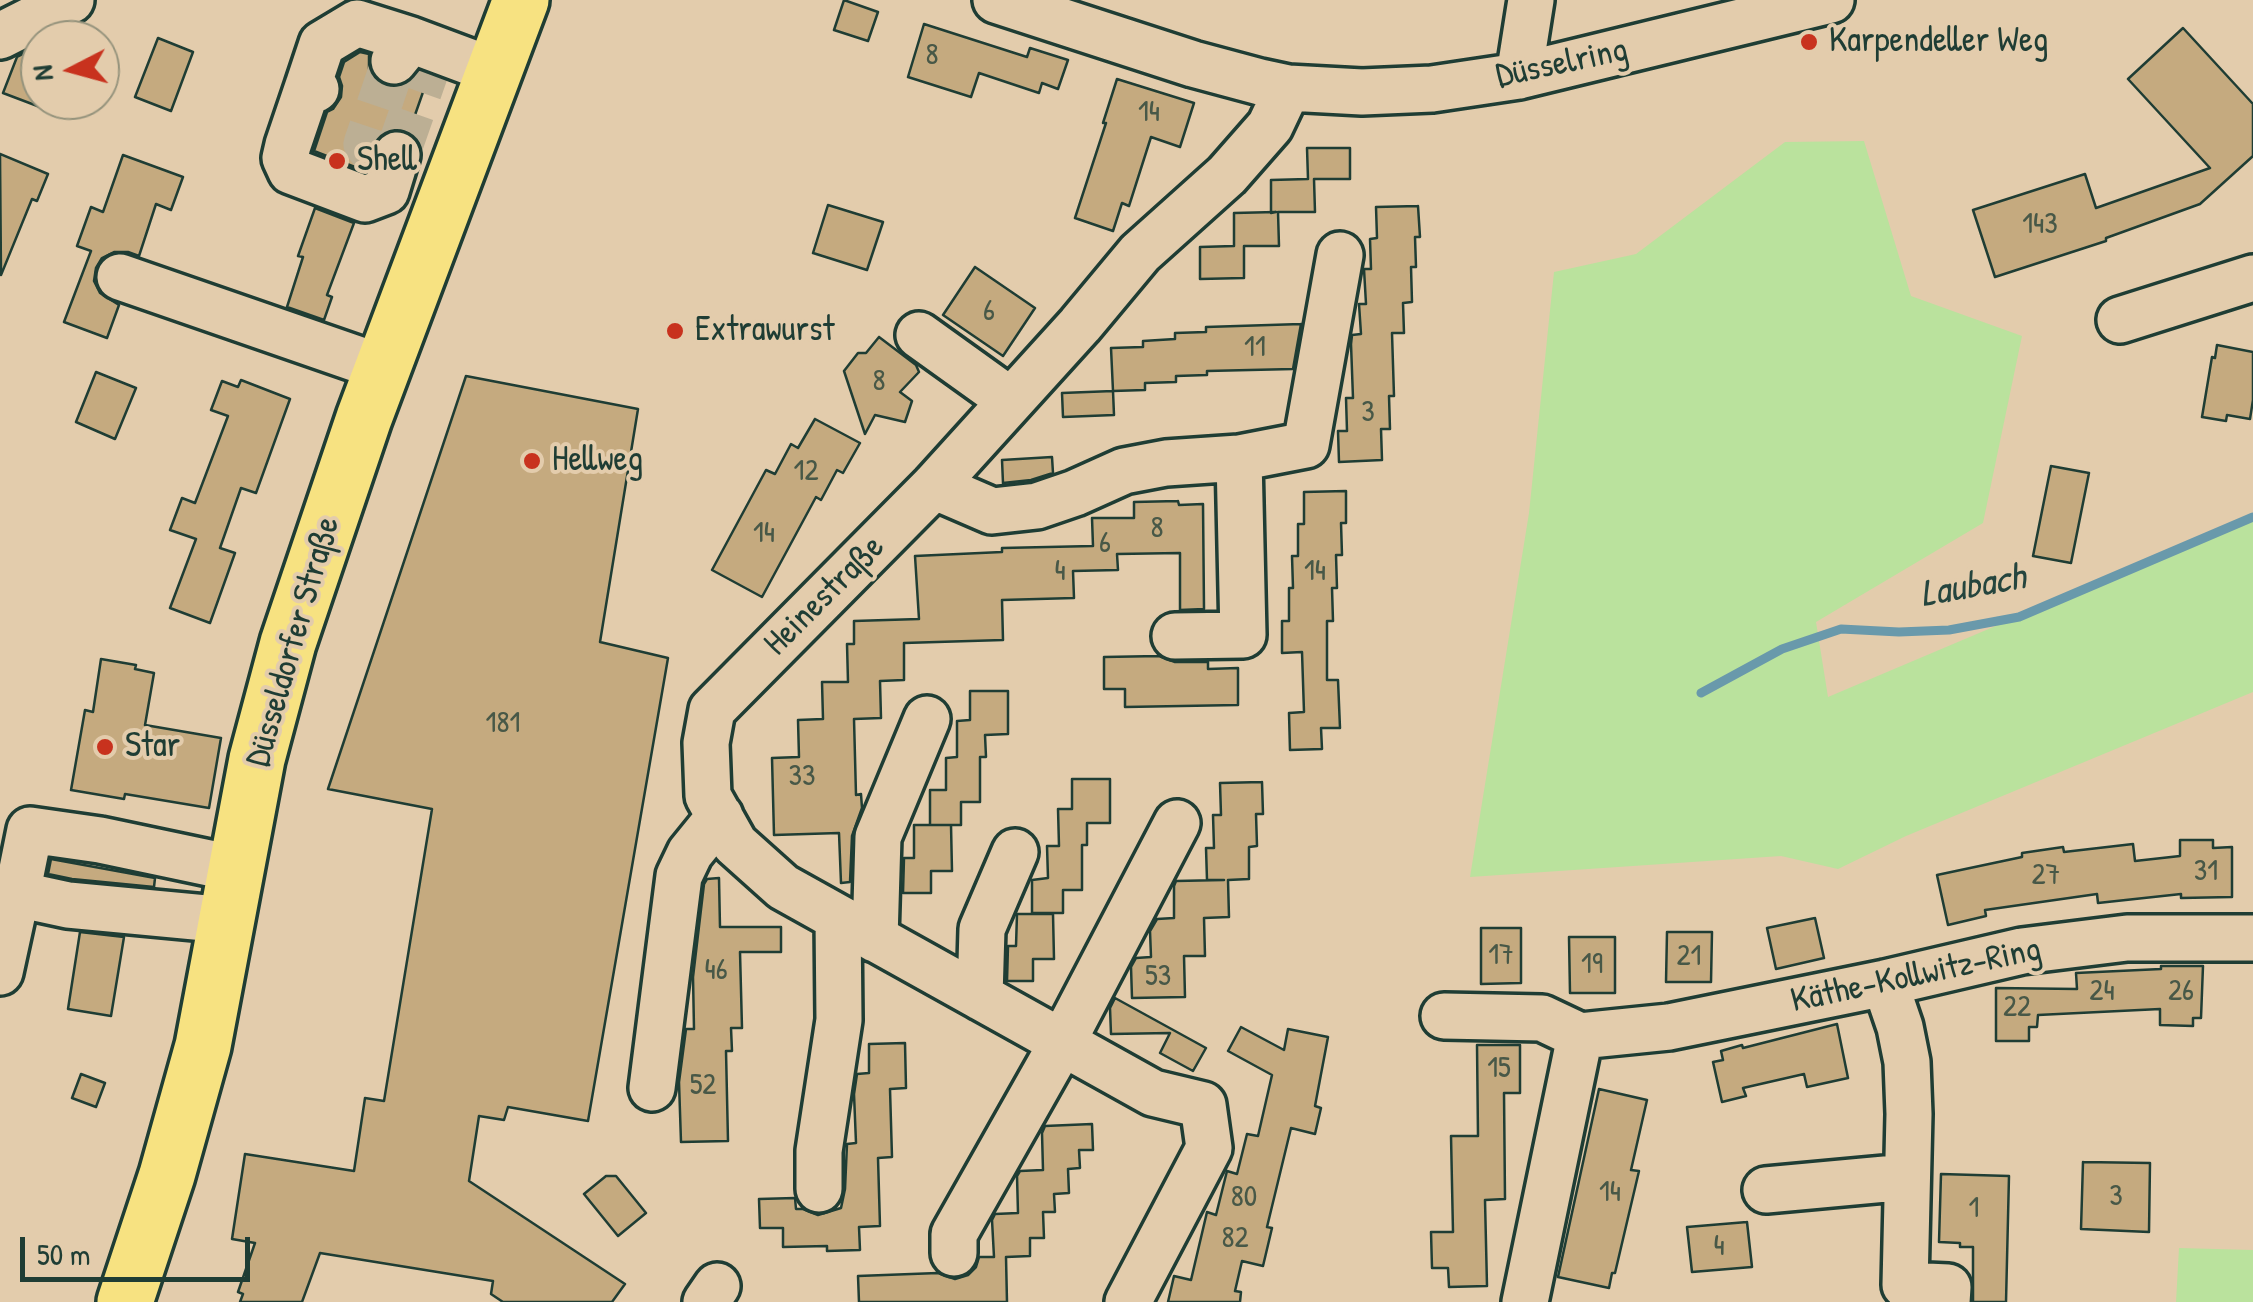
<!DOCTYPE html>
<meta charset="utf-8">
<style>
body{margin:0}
#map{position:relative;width:2253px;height:1302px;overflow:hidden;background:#e3ccac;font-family:"Patrick Hand",sans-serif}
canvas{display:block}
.north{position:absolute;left:20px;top:20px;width:100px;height:100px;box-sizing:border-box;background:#e3ccac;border:2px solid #95937c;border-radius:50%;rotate:264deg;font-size:28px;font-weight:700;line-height:40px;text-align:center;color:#1f3d34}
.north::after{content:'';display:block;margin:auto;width:35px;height:45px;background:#c8321e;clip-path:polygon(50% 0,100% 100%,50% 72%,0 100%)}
.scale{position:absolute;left:20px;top:1237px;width:230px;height:45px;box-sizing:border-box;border:5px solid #1f3d34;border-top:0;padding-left:12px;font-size:30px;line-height:35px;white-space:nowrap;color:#1f3d34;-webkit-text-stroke:8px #e3ccac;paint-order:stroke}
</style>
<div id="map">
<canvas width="2253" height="1302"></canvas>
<div class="north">N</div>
<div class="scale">50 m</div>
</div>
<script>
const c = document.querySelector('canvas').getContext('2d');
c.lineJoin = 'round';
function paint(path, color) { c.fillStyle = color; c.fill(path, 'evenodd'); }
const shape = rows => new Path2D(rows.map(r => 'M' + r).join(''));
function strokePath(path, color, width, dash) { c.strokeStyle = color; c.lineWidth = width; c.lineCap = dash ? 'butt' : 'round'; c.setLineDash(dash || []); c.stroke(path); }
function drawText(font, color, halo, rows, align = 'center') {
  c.font = font + ' "Patrick Hand",sans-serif'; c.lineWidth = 8; c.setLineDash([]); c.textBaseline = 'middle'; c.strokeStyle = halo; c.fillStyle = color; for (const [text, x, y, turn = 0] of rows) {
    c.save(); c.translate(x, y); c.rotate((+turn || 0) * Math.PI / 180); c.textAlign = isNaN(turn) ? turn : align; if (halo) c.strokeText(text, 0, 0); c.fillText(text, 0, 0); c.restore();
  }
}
paint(shape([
 [1864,141,1911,296,2022,336,1983,523,1816,622,1828,697,2253,517,2253,692,1906,836,1838,869,1781,856,1470,877,1529,513,1554,272,1636,254,1785,142],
 [2179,1248,2253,1250,2253,1302,2176,1302]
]), '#bae29d');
strokePath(shape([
 [1701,693,1782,649,1841,629,1899,632,1949,630,2019,617,2253,517]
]), '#6999ab', 9);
const building = shape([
 [844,0,878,12,868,41,834,30,844,0],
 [924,24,1027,57,1030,48,1068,60,1058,89,1042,83,1039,93,979,73,971,97,908,77,924,24],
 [2183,28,2253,104,2253,156,2200,204,2106,238,2106,241,1995,277,1973,210,2085,174,2096,208,2210,168,2128,79,2183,28],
 [158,38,193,52,171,111,135,97,158,38],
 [27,52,40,57,40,107,3,93,17,57,27,52],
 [360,52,369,54,369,69,377,81,389,87,404,85,420,71,429,75,409,132,404,130,390,130,378,137,372,147,367,146,370,153,365,171,314,151,327,112,333,109,341,97,342,86,339,77,344,62,360,52],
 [1117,79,1194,103,1180,147,1151,137,1129,206,1122,203,1113,231,1075,218,1106,123,1103,123,1117,79],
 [1307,148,1350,148,1350,179,1314,179,1315,212,1278,212,1279,246,1244,246,1244,278,1200,279,1200,247,1234,246,1234,213,1276,212,1271,213,1271,180,1308,179,1307,148],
 [0,154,48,174,37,201,32,199,1,275,0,154],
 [123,155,183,177,171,210,156,204,139,256,128,252,114,252,102,258,96,268,94,281,100,293,119,305,107,338,64,322,91,251,77,246,91,207,103,212,123,155],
 [828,205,883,222,867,270,813,253,828,205],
 [1418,206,1420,237,1415,237,1416,267,1411,267,1412,302,1403,303,1404,333,1392,333,1394,396,1389,396,1390,429,1381,429,1382,460,1339,462,1338,431,1347,431,1346,398,1353,398,1351,344,1352,335,1361,334,1359,304,1366,304,1364,269,1371,269,1370,239,1377,238,1376,207,1418,206],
 [315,208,354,223,327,295,332,297,324,320,287,307,303,257,298,256,315,208],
 [975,267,1035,308,1003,356,943,315,975,267],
 [1301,324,1293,369,1207,371,1207,375,1176,376,1176,382,1145,383,1145,390,1113,391,1111,348,1143,347,1143,341,1175,339,1175,333,1206,332,1206,327,1301,324],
 [879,337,916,365,919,372,900,392,912,401,905,422,875,415,865,434,844,371,858,353,866,353,879,337],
 [2217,345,2253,352,2253,400,2250,419,2227,415,2226,421,2202,417,2212,357,2215,358,2217,345],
 [96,372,136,388,115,439,76,422,96,372],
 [466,376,638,409,600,642,668,658,588,1121,508,1107,504,1120,479,1116,469,1181,625,1284,612,1302,503,1302,491,1294,493,1281,320,1253,302,1302,240,1302,243,1294,238,1292,255,1243,232,1239,245,1154,354,1171,365,1098,384,1101,432,809,328,789,466,376],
 [241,380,290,399,256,493,241,488,220,548,235,553,210,623,170,608,196,539,170,530,182,498,195,503,228,416,211,410,222,381,238,387,241,380],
 [1113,391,1114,415,1063,417,1062,393,1113,391],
 [815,419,860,443,843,473,837,470,821,500,816,497,762,597,712,570,766,470,775,474,791,444,798,448,815,419],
 [1052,457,1053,473,1031,480,1003,483,1002,460,1052,457],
 [2051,466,2089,473,2071,563,2033,556,2051,466],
 [1346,491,1346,523,1341,523,1342,555,1336,555,1337,588,1332,588,1333,621,1327,621,1327,680,1338,680,1340,728,1321,728,1322,749,1290,750,1289,713,1304,712,1302,652,1282,653,1282,621,1289,621,1289,588,1293,588,1292,556,1298,556,1298,524,1304,524,1304,492,1346,491],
 [1178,501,1179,505,1203,504,1204,609,1180,610,1180,553,1117,554,1118,570,1073,571,1074,598,1002,600,1003,640,904,643,904,680,880,681,881,718,854,719,856,795,861,794,862,808,852,836,850,882,841,883,839,833,774,835,772,758,799,757,798,720,823,719,822,682,848,682,847,644,854,644,854,621,919,619,915,556,1002,552,1002,548,1093,546,1092,518,1134,518,1134,502,1178,501],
 [1159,656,1175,662,1208,662,1208,669,1238,668,1238,705,1125,707,1125,689,1104,689,1104,657,1159,656],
 [101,659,136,665,135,669,154,673,145,725,221,738,209,808,125,794,124,799,71,790,85,710,93,712,101,659],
 [970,691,1008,691,1008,734,985,735,986,757,980,757,980,802,961,802,961,825,930,825,930,790,946,790,946,758,957,757,957,721,970,720,970,691],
 [1072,779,1110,779,1110,823,1087,823,1087,845,1082,845,1082,890,1063,890,1063,913,1032,913,1032,880,1048,878,1047,846,1059,846,1058,809,1072,809,1072,779],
 [1262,782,1263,814,1256,814,1257,846,1249,847,1249,879,1228,880,1229,917,1204,918,1205,956,1184,956,1185,997,1132,998,1131,967,1136,958,1151,957,1150,931,1157,919,1174,918,1174,886,1176,881,1224,880,1207,880,1206,848,1214,848,1213,815,1221,815,1220,783,1262,782],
 [914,825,951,825,952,871,931,871,931,893,903,893,904,858,914,858,914,825],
 [2180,840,2213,840,2213,848,2232,847,2232,897,2181,898,2181,894,2098,903,2097,894,1985,910,1986,916,1948,925,1937,875,2022,857,2022,853,2063,847,2064,852,2133,844,2135,861,2180,856,2180,840],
 [51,859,155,878,154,887,72,879,48,874,51,859],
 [719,878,720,927,781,927,781,952,740,952,742,1028,731,1028,732,1051,726,1051,728,1141,681,1142,679,1082,686,1029,694,1029,693,977,704,884,707,879,719,878],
 [1017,914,1053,914,1054,959,1033,959,1033,981,1007,981,1008,946,1016,946,1017,914],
 [1815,918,1824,958,1776,969,1767,928,1815,918],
 [1481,928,1521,928,1521,983,1481,984,1481,928],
 [80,932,124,937,111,1016,68,1009,80,932],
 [1667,932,1712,932,1711,982,1666,982,1667,932],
 [1569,937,1615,937,1615,993,1570,993,1569,937],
 [2161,966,2203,966,2201,1018,2193,1018,2193,1026,2160,1025,2160,1009,2038,1015,2037,1027,2029,1027,2029,1041,1996,1041,1996,988,2077,989,2076,973,2161,969,2161,966],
 [1115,998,1206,1048,1193,1071,1160,1053,1170,1033,1111,1034,1110,1008,1115,998],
 [1837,1024,1848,1078,1807,1087,1804,1074,1743,1088,1746,1096,1722,1102,1713,1062,1723,1060,1721,1051,1742,1045,1743,1048,1837,1024],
 [1241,1027,1284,1050,1288,1029,1328,1037,1315,1106,1321,1108,1315,1134,1291,1128,1267,1227,1272,1228,1263,1266,1242,1261,1235,1291,1241,1292,1240,1302,1168,1302,1174,1276,1191,1280,1207,1212,1216,1215,1227,1171,1237,1174,1247,1134,1258,1136,1272,1075,1228,1051,1241,1027],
 [905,1043,906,1088,890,1089,892,1157,878,1158,880,1226,859,1227,860,1250,827,1251,827,1246,783,1247,783,1228,760,1228,759,1199,795,1198,796,1209,803,1209,818,1215,841,1208,845,1189,847,1144,856,1143,854,1094,857,1074,869,1073,869,1044,905,1043],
 [1477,1045,1520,1045,1520,1093,1504,1093,1505,1199,1485,1200,1487,1286,1449,1287,1448,1268,1432,1268,1431,1232,1453,1232,1451,1136,1478,1136,1477,1045],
 [81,1074,105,1083,96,1107,72,1098,81,1074],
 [1599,1089,1647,1100,1631,1170,1639,1171,1615,1273,1612,1273,1609,1288,1558,1277,1599,1089],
 [1092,1124,1093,1150,1079,1150,1080,1168,1068,1169,1069,1193,1054,1194,1055,1212,1043,1212,1044,1238,1030,1238,1030,1256,1006,1257,1007,1302,859,1302,858,1276,938,1273,955,1279,968,1275,976,1267,979,1257,994,1257,992,1220,995,1214,1018,1213,1017,1176,1020,1171,1043,1170,1042,1133,1045,1126,1092,1124],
 [2083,1162,2150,1163,2149,1232,2081,1229,2083,1162],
 [1941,1174,2009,1176,2006,1302,1973,1302,1973,1247,1960,1247,1960,1243,1939,1242,1941,1174],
 [606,1176,616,1176,646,1213,618,1236,584,1194,606,1176],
 [1747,1222,1752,1267,1692,1272,1687,1227,1747,1222]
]);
paint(building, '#c5aa7f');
strokePath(building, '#1f3d34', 2.5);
strokePath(shape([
 [397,155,426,72],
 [384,165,366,144,394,61]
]), '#bcaf94', 45, [45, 22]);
const minor = shape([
 [996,0,1193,64,1260,82,1288,88,1362,92,1432,89,1519,76,1831,0],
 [0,36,71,0],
 [394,61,411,40,494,71],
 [1519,76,1531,0],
 [308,86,322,44,357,23,411,40],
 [316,89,308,86,288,145,285,158,291,171,365,199,386,191,397,155],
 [120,277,383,368],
 [2120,320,2253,278],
 [919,335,1011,401],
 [1239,458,1306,445,1340,255],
 [934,486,992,511,1037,506,1075,493,1124,471,1166,463,1239,458,1243,635,1175,636],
 [227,920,68,905,17,894,30,830,100,840,209,863,237,866],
 [875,939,878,837,927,719],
 [0,972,17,894],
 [1885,983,1900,1027,1907,1062,1909,1114,1905,1285,1948,1287,1947,1302],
 [980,997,982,929,1015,852],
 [1444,1016,1542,1018,1580,1036],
 [652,1088,679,876,690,853,720,816],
 [819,1189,819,1151,839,1020,838,918],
 [1766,1190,1907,1177],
 [954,1253,954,1234,1062,1043,1177,823],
 [706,1302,717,1286],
 [1128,1302,1209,1148,1203,1105,1153,1093,783,887,735,844,708,796,706,743,712,710,934,486,1080,325,1140,253,1227,175,1270,126,1288,88],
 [1525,1302,1580,1036,1669,1027,1885,983,2022,951,2127,938,2253,938]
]);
const major = shape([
 [125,1302,167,1175,203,1046,257,759,288,643,364,418,521,0]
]);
strokePath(minor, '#1f3d34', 52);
strokePath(major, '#1f3d34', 62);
strokePath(minor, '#e3ccac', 45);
strokePath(major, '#f7e281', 55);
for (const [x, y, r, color] of [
 [1809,42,10,"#c8321e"],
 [337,161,10,"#c8321e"],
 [675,331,10,"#c8321e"],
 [532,461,10,"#c8321e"],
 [105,747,10,"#c8321e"]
]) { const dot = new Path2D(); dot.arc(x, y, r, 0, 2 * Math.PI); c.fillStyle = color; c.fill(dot); strokePath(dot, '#e3ccac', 4); }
drawText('30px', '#485847', null, [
 ["8",932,56],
 ["14",1149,113],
 ["143",2040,225],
 ["6",989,312],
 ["11",1255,348],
 ["8",879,382],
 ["3",1368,413],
 ["12",806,472],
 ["8",1157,529],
 ["14",764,534],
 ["6",1105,544],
 ["4",1060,572],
 ["14",1315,572],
 ["181",503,724],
 ["33",802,777],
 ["31",2206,872],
 ["27",2046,876],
 ["17",1501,956],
 ["21",1689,957],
 ["19",1592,965],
 ["46",716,971],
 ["53",1158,977],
 ["24",2102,992],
 ["26",2181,992],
 ["22",2017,1008],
 ["15",1499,1069],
 ["52",703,1086],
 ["14",1610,1193],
 ["3",2116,1197],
 ["80",1244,1198],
 ["1",1974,1209],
 ["82",1235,1239],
 ["4",1719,1247]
]);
drawText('35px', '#1f3d34', '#e3ccac', [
 ["Karpendeller Weg",1829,42],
 ["Shell",357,161],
 ["Extrawurst",695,331],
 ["Hellweg",552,461],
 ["Star",125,747]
], 'left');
drawText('35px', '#1f3d34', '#e3ccac', [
 ["Düsselring",1562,64,-12],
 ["Heinestraße",825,596,-45],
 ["Düsseldorfer Straße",294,642,-74],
 ["Käthe-Kollwitz-Ring",1916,976,-12]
]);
drawText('italic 38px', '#25453e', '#e3ccac', [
 ["Laubach",1973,587,-10]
]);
</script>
